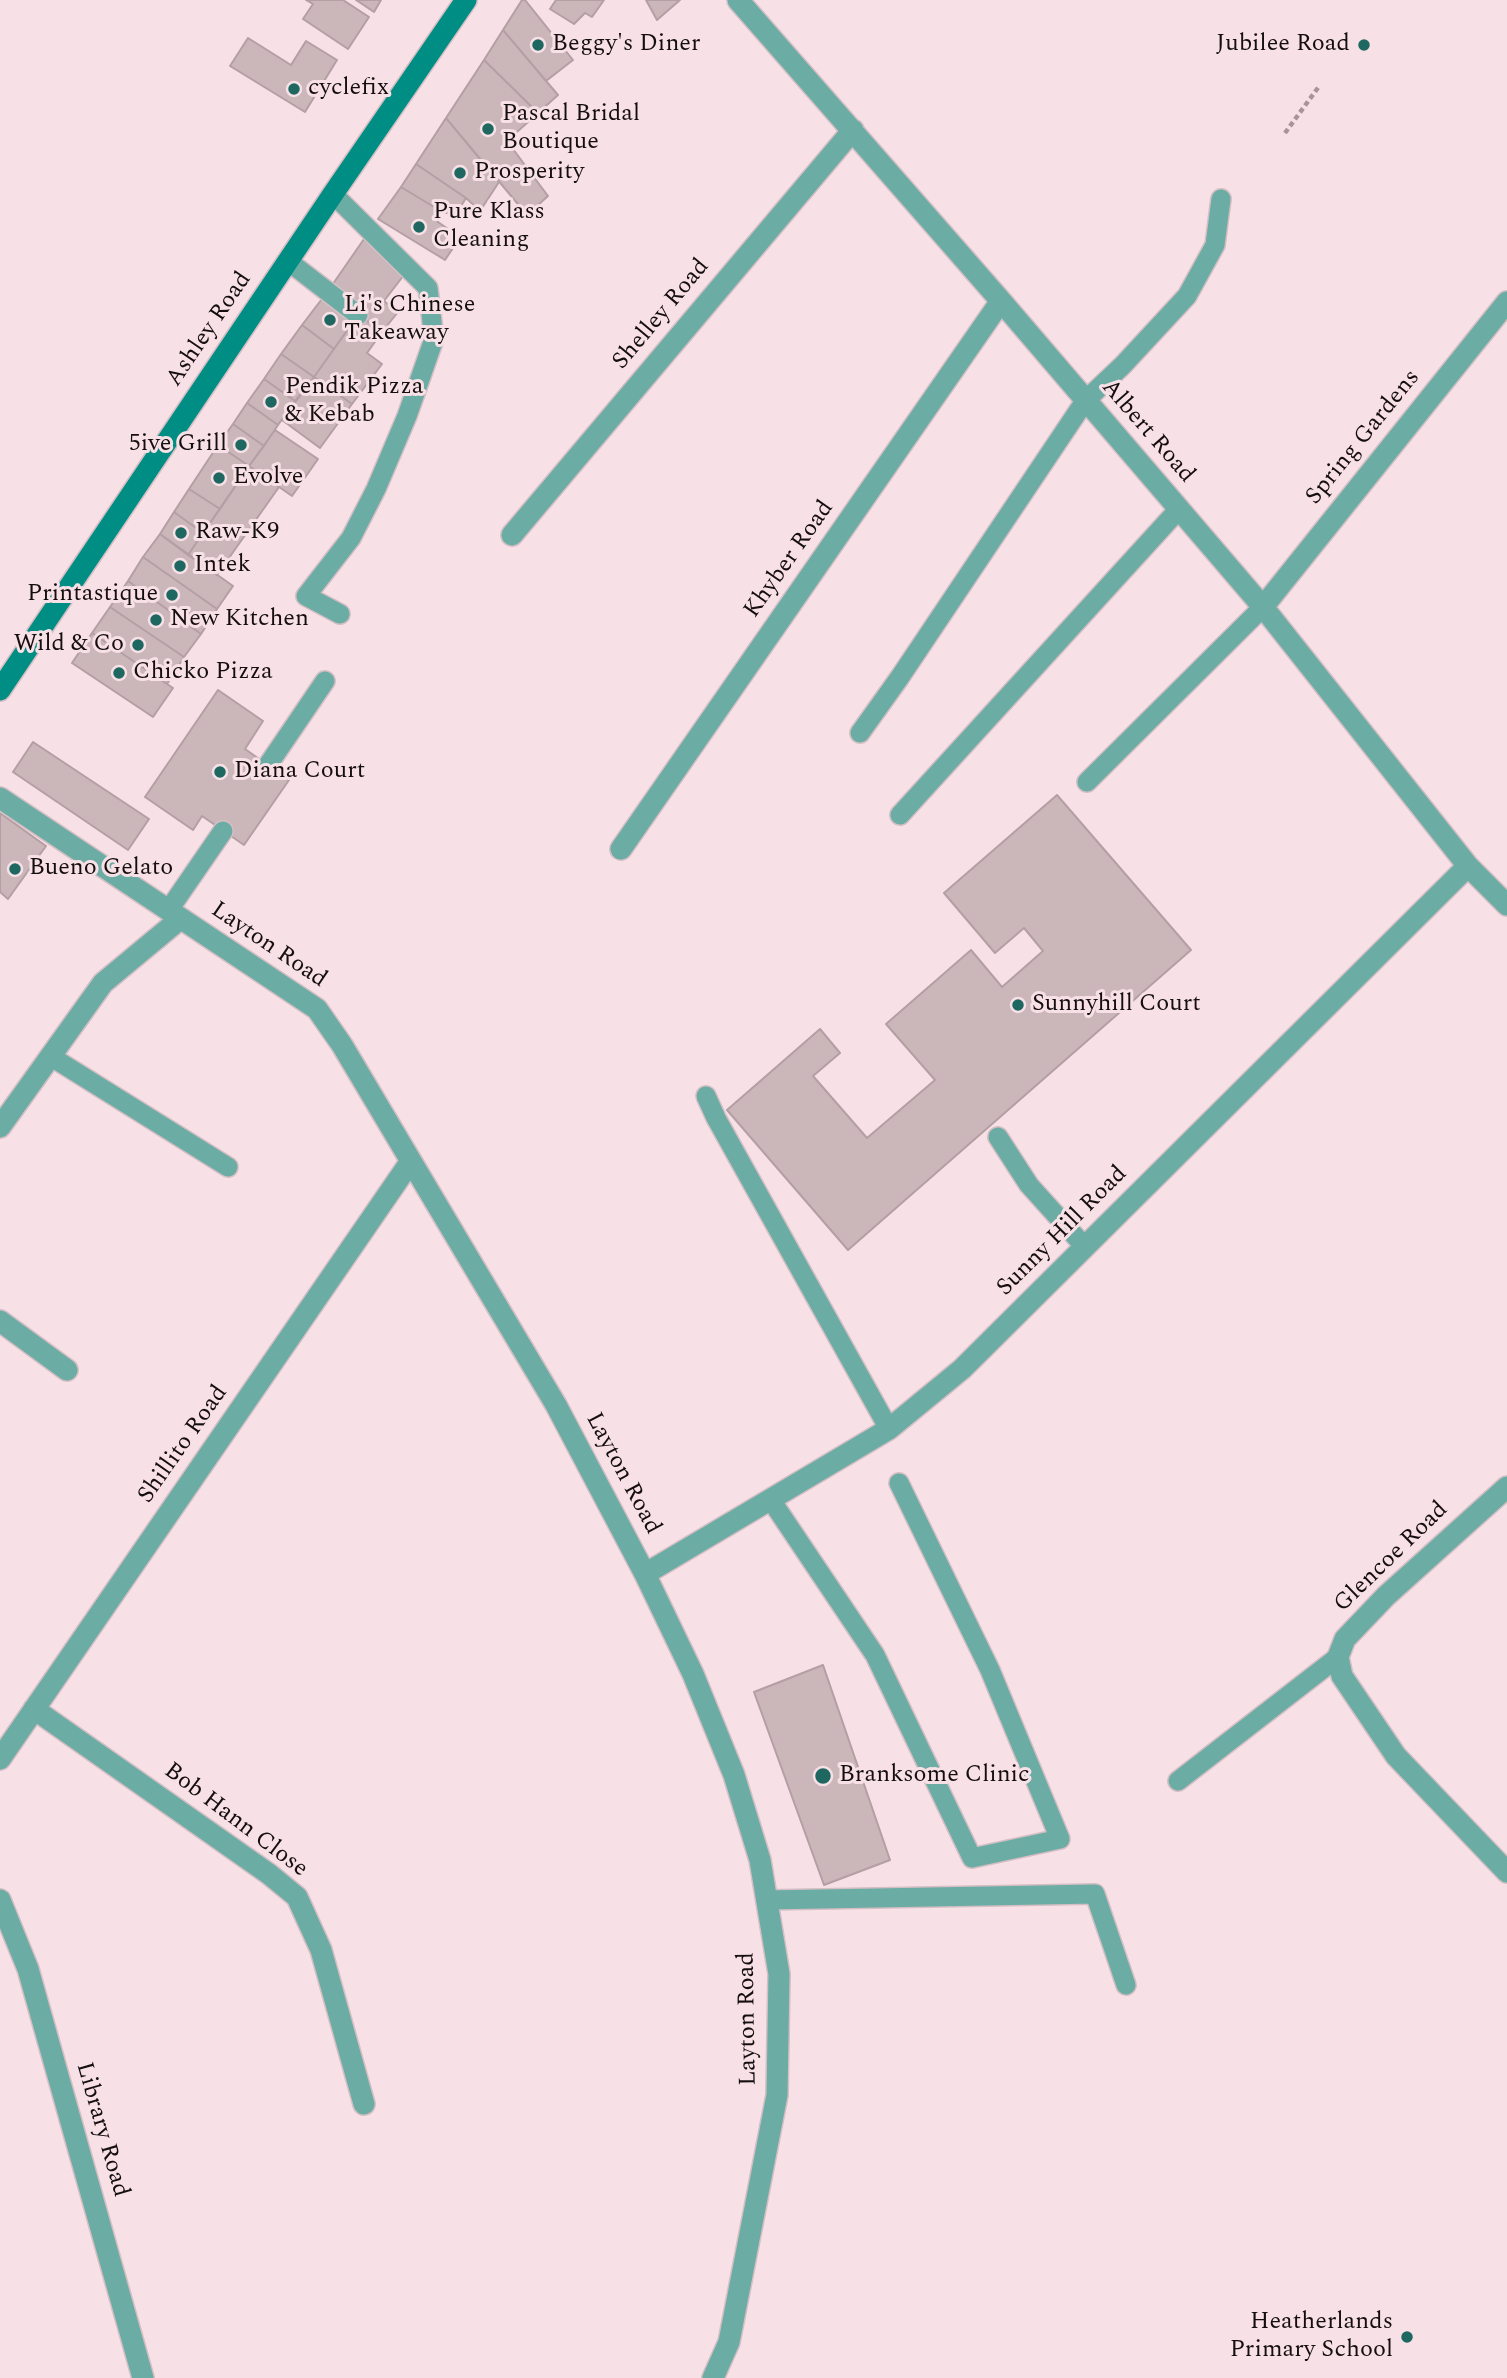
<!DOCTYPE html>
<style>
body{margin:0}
canvas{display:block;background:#f8e1e6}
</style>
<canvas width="1507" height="2378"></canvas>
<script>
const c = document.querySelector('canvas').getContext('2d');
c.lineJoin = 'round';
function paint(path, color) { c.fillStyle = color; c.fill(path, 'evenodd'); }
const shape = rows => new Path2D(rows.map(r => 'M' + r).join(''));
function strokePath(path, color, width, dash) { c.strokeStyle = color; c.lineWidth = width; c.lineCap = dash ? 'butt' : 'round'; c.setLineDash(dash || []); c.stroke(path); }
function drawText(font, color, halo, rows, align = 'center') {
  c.font = font + ' Spectral,serif'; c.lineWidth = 6; c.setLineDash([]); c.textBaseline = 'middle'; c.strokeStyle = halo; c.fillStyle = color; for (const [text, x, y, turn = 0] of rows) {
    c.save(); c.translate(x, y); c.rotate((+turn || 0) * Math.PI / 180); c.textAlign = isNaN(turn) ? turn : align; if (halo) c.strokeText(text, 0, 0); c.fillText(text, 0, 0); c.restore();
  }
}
const building = shape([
 [306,0,343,0,369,17,348,49,303,19,313,4,306,0],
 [356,0,381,0,374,12,356,0],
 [522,0,525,0,573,60,546,81,503,30,522,0],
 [556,0,604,0,592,17,585,13,574,24,550,9,556,0],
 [646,0,680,0,657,20,646,0],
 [503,30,558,95,538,113,484,60,503,30],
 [248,38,291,65,306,41,337,60,305,112,230,66,248,38],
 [484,60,538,113,507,141,548,196,527,215,446,118,484,60],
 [446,118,499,182,480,211,466,198,416,164,446,118],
 [416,164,466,198,455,216,439,210,401,187,416,164],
 [401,187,439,210,438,222,454,233,453,248,445,260,378,219,401,187],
 [364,239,407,271,384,301,398,312,382,332,328,291,364,239],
 [328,291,358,315,334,349,302,325,328,291],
 [358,315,382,332,367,353,382,364,352,404,314,377,358,315],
 [302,325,334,349,314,377,281,354,302,325],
 [281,354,314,377,295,401,264,379,281,354],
 [314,377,352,404,320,448,282,420,314,377],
 [264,379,295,401,278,425,247,403,264,379],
 [247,403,278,425,264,446,233,424,247,403],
 [233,424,264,446,249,466,218,445,233,424],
 [275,430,318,459,292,496,249,466,275,430],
 [218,445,249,466,220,509,189,489,218,445],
 [249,466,279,487,217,575,188,555,249,466],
 [189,489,220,509,203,533,174,512,189,489],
 [174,512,203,533,188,555,160,534,174,512],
 [160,534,233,586,217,609,143,557,160,534],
 [143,557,217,609,201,634,128,581,143,557],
 [128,581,201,634,184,657,110,607,128,581],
 [110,607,184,657,167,684,92,633,110,607],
 [92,633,173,688,153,717,72,663,92,633],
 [218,690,263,721,245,749,289,780,244,845,202,816,193,830,145,797,218,690],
 [33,742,149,819,128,850,13,772,33,742],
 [1057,795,1191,950,848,1250,727,1110,820,1029,840,1053,813,1076,867,1138,935,1080,886,1024,971,950,1002,987,1043,951,1024,928,995,953,944,893,1057,795],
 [0,813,46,846,8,899,0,892,0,813],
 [823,1665,890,1860,824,1885,754,1692,823,1665]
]);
paint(building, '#cbb6ba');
strokePath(building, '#b49fa4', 2);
const service = shape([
 [333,194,428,288,434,339,407,416,376,489,351,538,306,596,340,614],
 [288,261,358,315],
 [860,733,900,677,1085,401,1123,365,1187,296,1215,245,1221,199],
 [268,765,325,681],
 [1087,782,1263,607],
 [900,815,1179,509],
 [168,911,223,831],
 [50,1056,228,1167],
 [706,1096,716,1118,889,1429],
 [998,1137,1029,1185,1085,1247],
 [771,1500,875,1655,972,1858,1060,1839,990,1670,899,1483],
 [1178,1781,1338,1657],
 [766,1900,1095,1894,1126,1985]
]);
const minor = shape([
 [738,0,1001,301,1263,607,1468,866,1507,905],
 [512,535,853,130],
 [1263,607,1507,302],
 [0,798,317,1009,342,1045,556,1405,645,1574,693,1674,734,1775,760,1860,779,1974,777,2095,729,2342,713,2378],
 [621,849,1001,301],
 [0,1127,103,983,180,919],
 [0,1321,67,1370],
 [1507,1487,1386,1596,1345,1639,1338,1657,1342,1676,1396,1756,1507,1872],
 [645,1574,889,1429,962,1369,1468,866],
 [34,1709,269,1874,297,1897,321,1950,364,2104],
 [0,1759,411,1161],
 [0,1900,28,1969,143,2378]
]);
const secondary = shape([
 [0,690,333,194,466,0]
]);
strokePath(service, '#d4bfc4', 22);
strokePath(minor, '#d4bfc4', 24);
strokePath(secondary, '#d4bfc4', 24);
strokePath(shape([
 [1285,133,1320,85]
]), '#a79599', 4.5, [5, 3.5]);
strokePath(service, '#6baca4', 19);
strokePath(minor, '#6baca4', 21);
strokePath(secondary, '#008d83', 21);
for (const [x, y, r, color] of [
 [538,45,7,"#1e6861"],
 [1364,45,7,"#1e6861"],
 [294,89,7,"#1e6861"],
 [488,129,7,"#1e6861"],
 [460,173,7,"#1e6861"],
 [419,227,7,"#1e6861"],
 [330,320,7,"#1e6861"],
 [271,402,7,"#1e6861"],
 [241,445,7,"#1e6861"],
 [219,478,7,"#1e6861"],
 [181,533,7,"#1e6861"],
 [180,566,7,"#1e6861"],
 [172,595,7,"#1e6861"],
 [156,620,7,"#1e6861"],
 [138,645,7,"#1e6861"],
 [119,673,7,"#1e6861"],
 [220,772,7,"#1e6861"],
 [15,869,7,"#1e6861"],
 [1018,1005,7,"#1e6861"],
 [823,1776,9,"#1e6861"],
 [1407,2337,7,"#1e6861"]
]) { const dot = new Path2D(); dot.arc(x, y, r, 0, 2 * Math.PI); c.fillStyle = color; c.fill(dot); strokePath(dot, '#f8e1e6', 2.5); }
drawText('24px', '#150e0f', '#f8e1e6', [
 ["Beggy's Diner",552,45],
 ["Jubilee Road",1350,45,"right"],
 ["cyclefix",308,89],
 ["Pascal Bridal",502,115],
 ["Boutique",502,143],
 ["Prosperity",474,173],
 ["Pure Klass",433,213],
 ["Cleaning",433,241],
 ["Li's Chinese",344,306],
 ["Takeaway",344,334],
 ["Pendik Pizza",285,388],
 ["& Kebab",285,416],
 ["5ive Grill",227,445,"right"],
 ["Evolve",233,478],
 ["Raw-K9",195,533],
 ["Intek",194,566],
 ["Printastique",158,595,"right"],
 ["New Kitchen",170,620],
 ["Wild & Co",124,645,"right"],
 ["Chicko Pizza",133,673],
 ["Diana Court",234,772],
 ["Bueno Gelato",29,869],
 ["Sunnyhill Court",1032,1005],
 ["Branksome Clinic",839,1776],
 ["Heatherlands",1393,2323,"right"],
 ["Primary School",1393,2351,"right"]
], 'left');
drawText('24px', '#150e0f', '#f8e1e6', [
 ["Shelley Road",662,315,-50],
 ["Ashley Road",210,330,-56],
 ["Albert Road",1147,432,49],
 ["Spring Gardens",1364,438,-51],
 ["Khyber Road",790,560,-55],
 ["Layton Road",268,946,34],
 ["Sunny Hill Road",1063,1232,-45],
 ["Shillito Road",184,1445,-55],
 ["Layton Road",622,1474,62],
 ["Glencoe Road",1392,1558,-44],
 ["Bob Hann Close",235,1821,37],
 ["Layton Road",749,2019,-91],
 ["Library Road",101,2130,74]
]);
</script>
